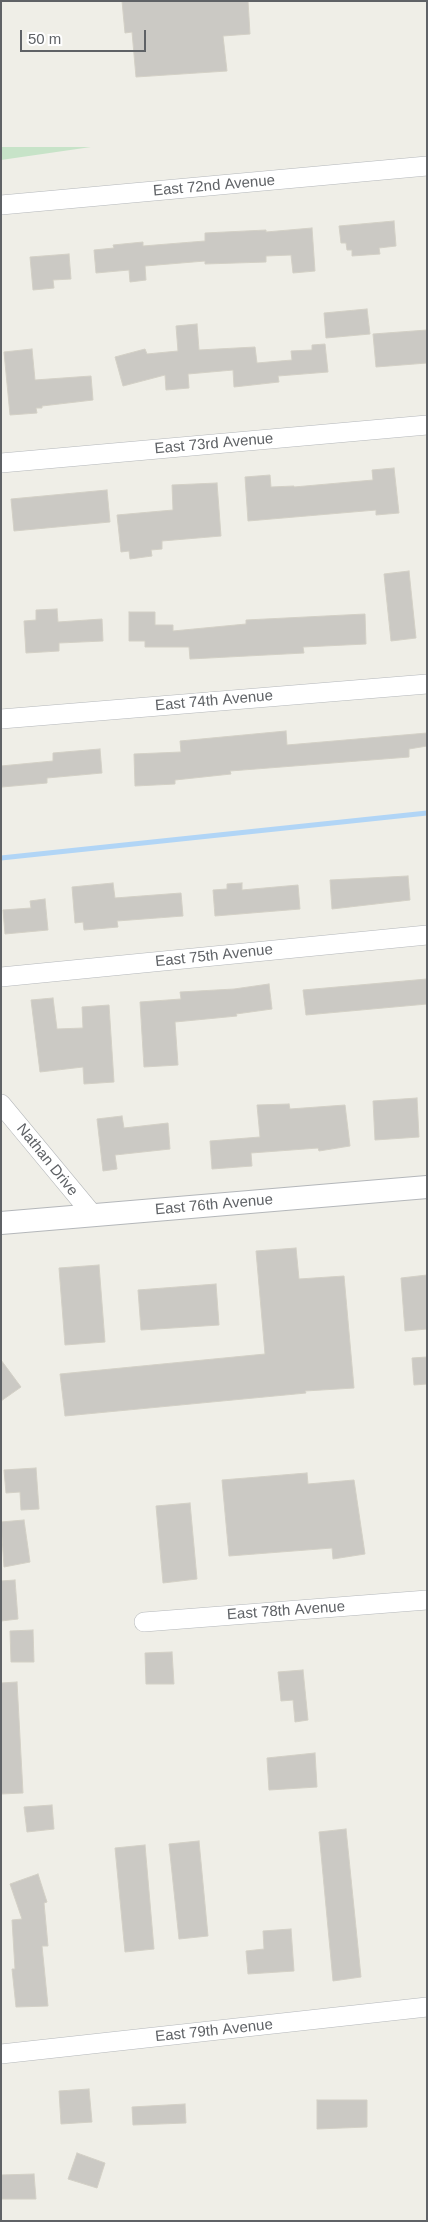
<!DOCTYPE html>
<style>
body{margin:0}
#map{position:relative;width:428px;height:2222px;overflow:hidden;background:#efeee7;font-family:Helvetica,sans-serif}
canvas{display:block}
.frame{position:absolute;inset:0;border:2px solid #5f6266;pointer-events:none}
.scale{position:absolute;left:20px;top:30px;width:126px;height:22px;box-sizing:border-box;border:2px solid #5f6266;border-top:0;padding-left:6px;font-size:15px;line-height:18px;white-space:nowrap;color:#5f6266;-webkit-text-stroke:4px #fff;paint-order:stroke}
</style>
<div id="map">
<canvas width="428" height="2222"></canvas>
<div class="frame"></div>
<div class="scale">50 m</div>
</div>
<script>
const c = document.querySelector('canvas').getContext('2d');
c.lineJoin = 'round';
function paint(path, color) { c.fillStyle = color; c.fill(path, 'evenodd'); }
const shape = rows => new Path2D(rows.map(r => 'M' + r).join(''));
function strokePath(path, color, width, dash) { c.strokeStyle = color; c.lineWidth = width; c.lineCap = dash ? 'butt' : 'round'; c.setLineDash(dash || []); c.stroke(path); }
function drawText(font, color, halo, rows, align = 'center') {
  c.font = font + ' Helvetica,sans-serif'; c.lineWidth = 5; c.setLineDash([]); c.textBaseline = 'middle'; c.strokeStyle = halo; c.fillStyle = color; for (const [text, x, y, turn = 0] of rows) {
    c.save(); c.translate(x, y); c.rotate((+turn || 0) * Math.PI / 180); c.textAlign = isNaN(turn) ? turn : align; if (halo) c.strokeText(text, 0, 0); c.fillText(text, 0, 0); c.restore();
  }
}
paint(shape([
 [1,147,91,147,1,160]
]), '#c7e3c8');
strokePath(shape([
 [1,858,427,813]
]), '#b1d5f6', 5);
const building = shape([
 [122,1,248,1,250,34,223,36,227,71,136,77,132,32,125,33,122,1],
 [394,221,396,246,379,248,380,254,352,256,352,250,347,250,346,243,341,243,339,226,394,221],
 [312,228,315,271,293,273,291,255,266,256,266,262,205,264,205,261,145,266,146,280,130,282,129,270,96,273,94,250,114,248,113,245,143,242,143,246,205,241,205,233,266,230,266,232,312,228],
 [69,254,71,279,53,280,54,288,33,290,30,257,69,254],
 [367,309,370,334,326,338,324,313,367,309],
 [197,324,199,350,255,347,257,363,292,360,291,351,312,350,312,345,325,344,328,372,278,376,279,382,234,387,233,370,188,374,189,388,166,390,165,375,123,386,115,357,145,349,147,354,178,351,176,326,197,324],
 [427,330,427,363,376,367,373,334,427,330],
 [32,349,35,380,91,376,93,400,42,406,42,408,36,408,37,413,10,415,4,352,32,349],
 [394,468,399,513,376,515,376,510,248,521,245,477,270,475,271,487,294,486,294,487,373,480,372,470,394,468],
 [217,483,221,536,162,541,162,549,151,550,152,556,130,559,129,551,121,552,117,515,173,510,172,485,217,483],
 [107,490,110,522,14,531,11,499,107,490],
 [409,571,416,638,391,641,384,574,409,571],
 [57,609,58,622,102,619,103,641,59,643,59,651,26,653,24,621,36,620,36,610,57,609],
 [129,612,155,612,155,625,173,625,173,631,246,624,246,620,365,614,366,644,303,647,304,653,190,659,189,647,145,647,145,641,129,641,129,612],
 [286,731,287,745,427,733,427,746,409,749,409,757,230,771,231,774,175,780,175,784,135,786,134,754,181,752,180,741,286,731],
 [100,749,102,773,47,778,47,783,2,787,1,766,53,761,53,753,100,749],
 [408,876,410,900,332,909,330,880,408,876],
 [113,883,115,898,181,893,183,916,117,921,118,927,84,930,83,922,75,923,72,887,113,883],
 [242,883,242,890,298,885,300,909,215,916,213,890,227,889,227,884,242,883],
 [45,899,48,930,5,934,3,910,31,908,30,901,45,899],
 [427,979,427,1004,306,1015,303,990,427,979],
 [269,984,272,1009,236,1014,237,1016,175,1022,178,1065,144,1067,140,1002,181,999,180,992,234,989,269,984],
 [53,998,57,1029,83,1028,82,1007,109,1005,114,1082,84,1084,83,1067,40,1072,31,1000,53,998],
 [417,1098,419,1137,375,1140,373,1101,417,1098],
 [289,1104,290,1109,345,1105,350,1146,319,1151,318,1148,251,1153,252,1166,212,1169,210,1141,260,1137,257,1105,289,1104],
 [122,1116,124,1128,168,1123,170,1149,115,1155,117,1169,103,1171,97,1119,122,1116],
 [296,1248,299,1279,344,1276,354,1388,305,1391,306,1393,65,1416,60,1374,265,1354,256,1251,296,1248],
 [99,1265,105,1342,65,1345,59,1268,99,1265],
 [427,1275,427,1329,405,1331,401,1278,427,1275],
 [216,1284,219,1325,141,1330,138,1290,216,1284],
 [427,1357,427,1384,414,1385,412,1358,427,1357],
 [1,1360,21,1387,1,1401,1,1360],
 [36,1468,39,1509,21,1510,20,1492,6,1493,4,1470,36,1468],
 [307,1473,308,1484,354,1480,365,1554,333,1559,332,1548,229,1556,222,1480,307,1473],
 [190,1503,197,1579,163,1583,156,1506,190,1503],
 [24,1520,30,1562,4,1567,1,1522,24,1520],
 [15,1580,18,1619,1,1621,1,1581,15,1580],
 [33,1630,34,1662,11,1662,10,1631,33,1630],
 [172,1652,174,1684,146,1684,145,1653,172,1652],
 [303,1670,308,1720,295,1722,293,1700,281,1701,278,1672,303,1670],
 [17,1682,23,1793,1,1794,1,1683,17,1682],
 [315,1753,317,1787,269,1790,267,1758,315,1753],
 [52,1805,54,1829,27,1832,24,1807,52,1805],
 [346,1829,361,1977,333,1981,319,1832,346,1829],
 [199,1841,208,1936,179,1939,169,1844,199,1841],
 [145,1845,154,1949,125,1952,115,1848,145,1845],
 [38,1874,47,1902,44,1903,48,1946,42,1946,48,2006,16,2007,12,1969,15,1969,12,1920,22,1919,10,1884,38,1874],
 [291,1929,294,1971,248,1974,246,1951,264,1949,263,1931,291,1929],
 [89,2089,92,2122,61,2124,59,2091,89,2089],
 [317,2100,367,2100,367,2127,317,2129,317,2100],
 [185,2104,186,2123,133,2125,132,2107,185,2104],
 [77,2153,105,2163,97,2188,68,2179,77,2153],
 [34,2174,36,2199,1,2199,1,2175,34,2174]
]);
paint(building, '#cbc9c4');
strokePath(building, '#d3d0c6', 1);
const minor = shape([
 [1,205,427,166],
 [1,463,427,425],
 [1,719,427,684],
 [1,977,427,935],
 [1,1104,93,1215],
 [144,1622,427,1600],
 [1,2054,427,2007]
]);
const tertiary = shape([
 [1,1223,427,1187]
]);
strokePath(minor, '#b4b7ba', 20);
strokePath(tertiary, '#b4b7ba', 24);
strokePath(minor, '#fff', 19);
strokePath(tertiary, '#fff', 22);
drawText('15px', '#5f6266', '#fff', [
 ["East 72nd Avenue",214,186,-5],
 ["East 73rd Avenue",214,444,-5],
 ["East 74th Avenue",214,701,-5],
 ["East 75th Avenue",214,956,-6],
 ["Nathan Drive",47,1160,51],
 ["East 76th Avenue",214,1205,-5],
 ["East 78th Avenue",286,1611,-4],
 ["East 79th Avenue",214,2031,-6]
]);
</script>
